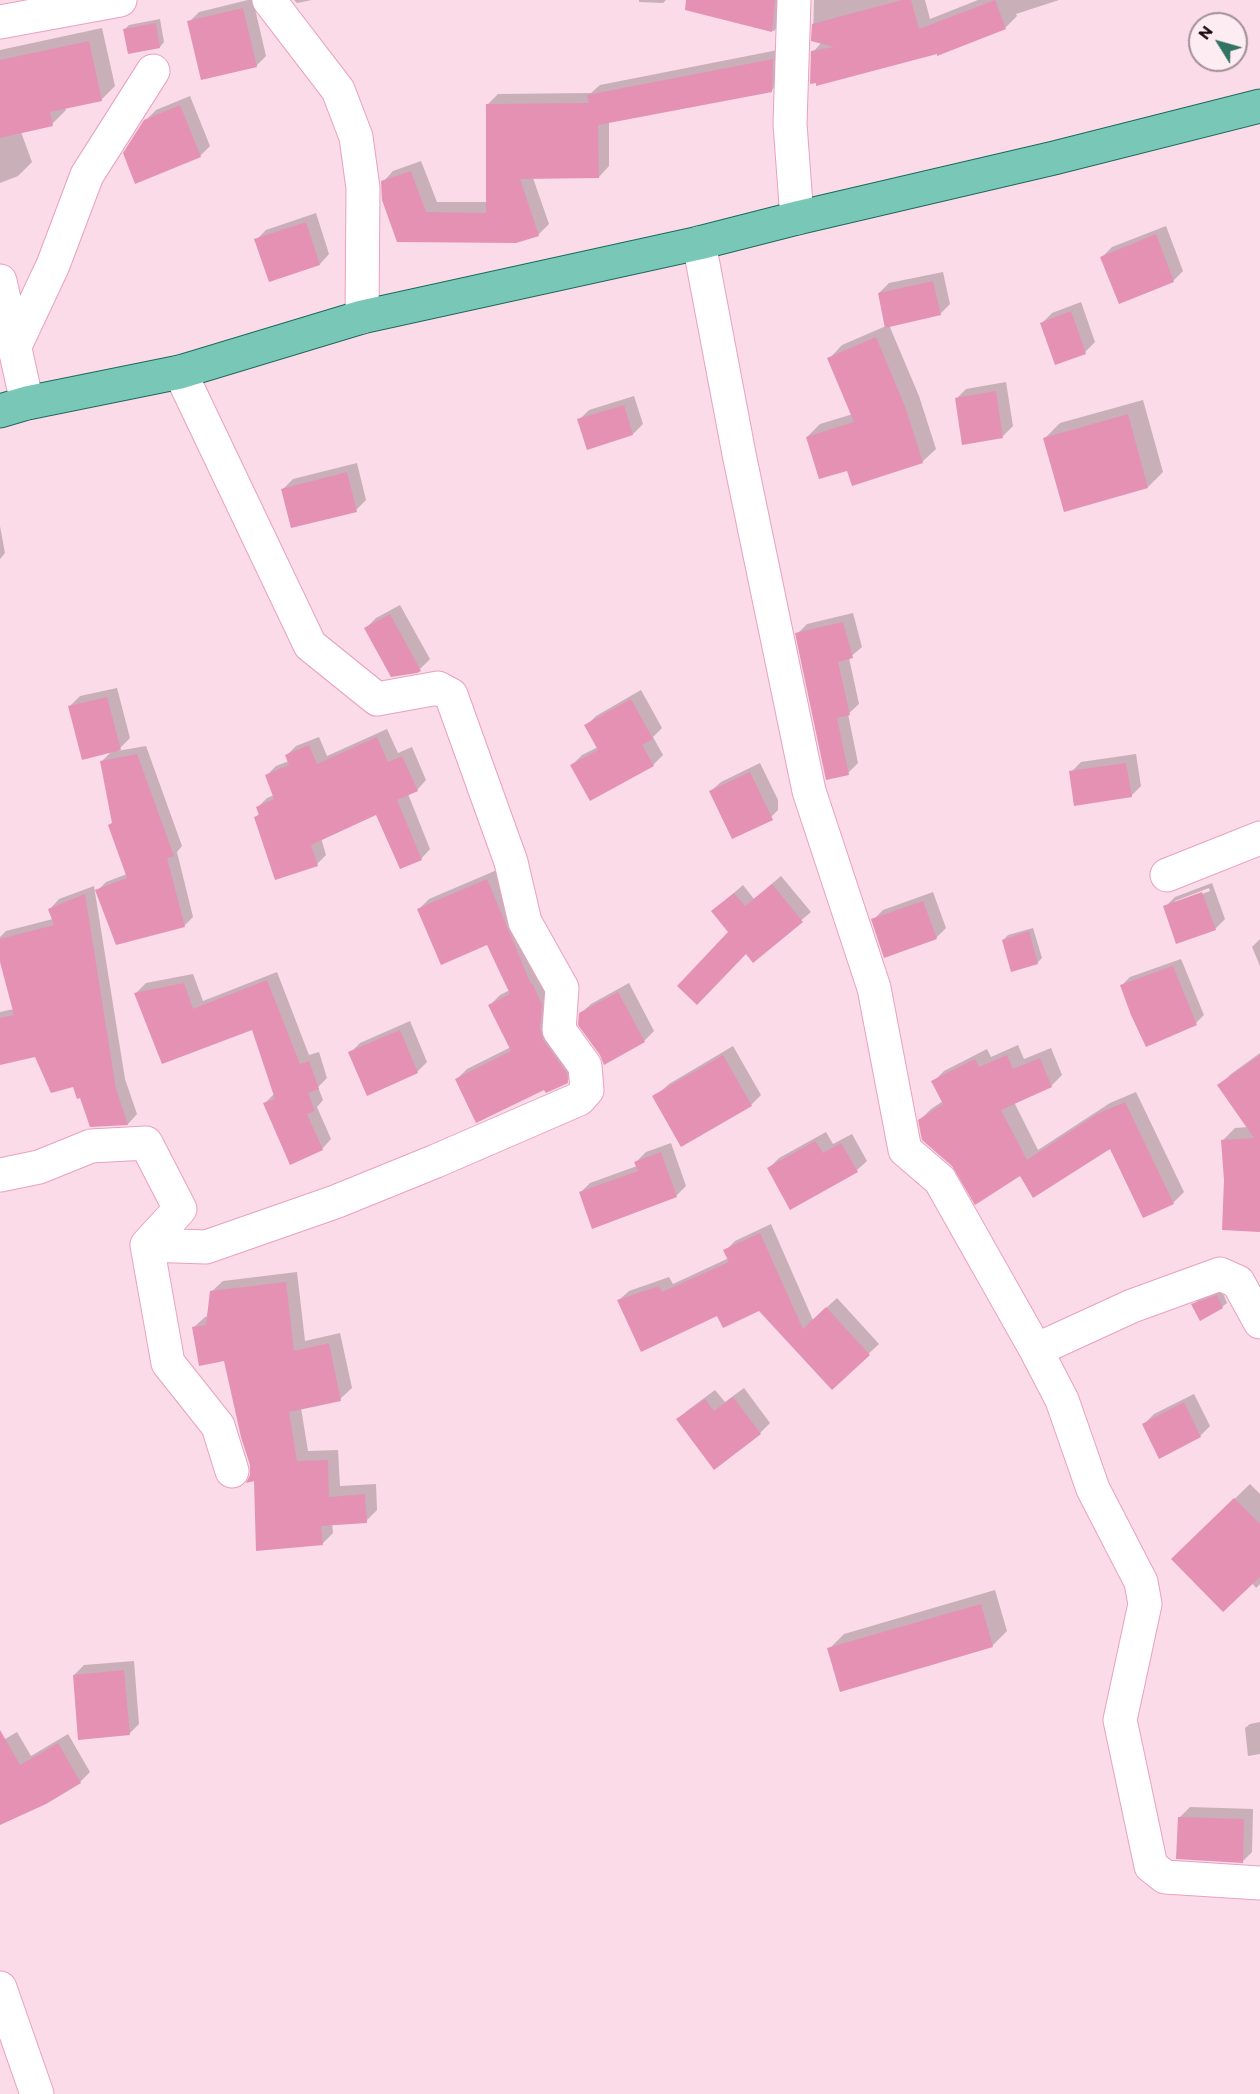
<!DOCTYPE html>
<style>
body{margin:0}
#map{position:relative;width:1260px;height:2094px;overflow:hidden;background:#fadbe7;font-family:Commissioner,sans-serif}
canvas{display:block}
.north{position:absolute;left:1188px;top:12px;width:60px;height:60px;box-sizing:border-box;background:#fdedf3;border:2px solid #a28f97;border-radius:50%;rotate:307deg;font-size:16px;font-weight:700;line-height:24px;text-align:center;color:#19030d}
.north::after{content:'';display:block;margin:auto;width:21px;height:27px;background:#337361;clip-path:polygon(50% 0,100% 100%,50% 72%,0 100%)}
</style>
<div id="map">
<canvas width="1260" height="2094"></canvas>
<div class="north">N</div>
</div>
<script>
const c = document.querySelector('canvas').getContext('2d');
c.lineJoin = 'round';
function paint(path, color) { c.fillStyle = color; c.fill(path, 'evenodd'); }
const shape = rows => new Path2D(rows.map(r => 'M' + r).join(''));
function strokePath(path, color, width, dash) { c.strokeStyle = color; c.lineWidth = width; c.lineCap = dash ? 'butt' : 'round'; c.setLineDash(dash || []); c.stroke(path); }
paint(shape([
 [248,0,253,0,266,56,256,66,189,22,199,12],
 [294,0,312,0,297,3],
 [639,0,666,0,663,3,639,2],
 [727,0,786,0,785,19,774,31,722,18],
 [814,0,925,0,930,19,978,0,1059,0,1016,14,1017,16,1006,27,938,54,813,52,822,42,813,40],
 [160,19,164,42,160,47,124,30,129,25],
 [102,28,115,86,101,100,65,107,66,110,52,124,21,132,32,162,18,176,0,183,0,50],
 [783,49,782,79,772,90,609,122,609,166,599,177,533,178,549,224,538,235,398,240,383,182,393,171,421,161,437,202,488,202,487,105,498,94,591,93,600,85],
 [190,96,210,146,200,156,145,121,156,110],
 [316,213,329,254,320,264,256,240,266,230],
 [1166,226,1183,271,1173,281,1102,257,1112,247],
 [943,272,950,304,940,314,889,325,919,396,936,449,922,462,848,469,807,437,820,424,853,414,829,359,842,345,886,326,879,293,889,283],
 [1081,302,1095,342,1085,352,1042,323,1052,313],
 [1006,382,1013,426,1003,436,956,399,966,389],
 [634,396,643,424,633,434,579,420,589,410],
 [1143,400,1163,472,1148,487,1045,438,1060,423],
 [357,463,366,500,356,510,283,489,293,479],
 [0,526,5,553,0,559],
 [400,605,430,659,420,669,366,628,376,618],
 [853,613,862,647,849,658,859,704,848,714,858,763,848,773,797,634,807,624],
 [117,688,130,738,117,751,146,746,182,846,177,852,193,917,184,926,97,891,106,882,127,874,113,822,101,762,113,750,70,706,80,696],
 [641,690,662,728,653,737,663,755,653,765,572,765,582,755,598,747,586,726,596,716],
 [387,729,398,753,412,747,426,780,417,790,408,794,430,849,421,859,377,813,321,838,326,855,317,864,256,817,260,813,257,808,267,798,274,795,267,775,276,766,289,761,287,755,296,746,319,737,327,756],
 [1136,754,1141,786,1131,796,1071,772,1081,762],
 [760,763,778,800,778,810,768,820,711,791,721,782],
 [497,870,577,1071,567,1081,545,1088,457,1079,467,1069,511,1047,490,1005,500,995,510,990,488,943,419,909,429,899],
 [781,876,811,912,753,961,713,911,743,885,754,899],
 [1212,883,1225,919,1215,929,1165,907,1175,897],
 [1209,888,1210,891,1175,904,1175,901],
 [94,886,125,1079,137,1114,128,1124,91,1126,81,1096,74,1085,36,1055,0,1063,0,1012,14,1009,0,956,0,937,6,931,53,919,50,909,59,899],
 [933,892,946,928,936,938,873,920,883,910],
 [1033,928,1042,958,1037,963,1003,940,1008,935],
 [1260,939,1260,966,1252,947],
 [1181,959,1204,1015,1196,1023,1122,985,1130,977],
 [277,972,309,1055,319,1052,327,1078,318,1087,323,1100,317,1107,331,1139,322,1149,265,1103,275,1093,253,1028,136,993,146,983,193,974,203,1001],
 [629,983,654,1031,644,1041,580,1014,591,1004],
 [410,1021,427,1062,417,1072,350,1053,360,1043],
 [1018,1045,1024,1059,1051,1048,1062,1075,1051,1086,1014,1102,1038,1150,1110,1103,1136,1092,1184,1192,1173,1203,1111,1147,1020,1174,954,1165,920,1120,931,1109,943,1101,933,1082,944,1071,987,1049,991,1057],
 [733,1046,761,1095,751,1105,682,1145,658,1094,669,1084],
 [1260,1053,1260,1230,1225,1180,1223,1140,1235,1128,1249,1127,1219,1086,1231,1074],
 [826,1132,833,1144,852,1134,867,1161,857,1170,769,1168,779,1158],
 [671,1143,686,1186,676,1196,580,1193,590,1183,637,1166,636,1162,646,1152],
 [771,1224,813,1320,837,1298,879,1344,832,1388,759,1310,718,1314,619,1300,629,1291,669,1277,673,1284,729,1258,725,1251,735,1241],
 [297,1272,305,1341,340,1333,352,1388,340,1399,301,1408,308,1451,338,1450,340,1486,376,1484,377,1510,366,1521,332,1523,333,1533,322,1544,252,1475,251,1465,226,1360,193,1328,205,1317,209,1316,211,1292,223,1281],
 [1222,1291,1227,1303,1222,1307,1193,1305,1198,1300],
 [744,1388,770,1423,760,1433,678,1419,688,1410,715,1390,725,1402],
 [1194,1394,1210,1426,1200,1436,1144,1424,1154,1414],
 [1250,1484,1260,1494,1260,1584,1256,1588,1252,1583,1173,1559],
 [995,1590,1007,1631,992,1646,829,1649,844,1634],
 [134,1661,139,1724,129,1734,74,1675,84,1665],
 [1260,1722,1260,1754,1248,1756,1245,1728,1250,1724],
 [17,1732,31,1756,68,1734,90,1772,80,1782,0,1823,0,1742],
 [1190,1807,1253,1809,1252,1852,1242,1862,1180,1817]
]), '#0003');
paint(shape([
 [686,0,775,0,772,32,685,10],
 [902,0,911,0,919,29,995,0,1006,29,937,56,937,54,816,86,816,83,810,84,811,51,834,47,811,41,812,24],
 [243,8,257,67,201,80,187,21],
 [156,23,160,48,128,54,123,29],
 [89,41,102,101,50,112,53,126,0,138,0,60],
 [773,59,772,92,598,125,599,178,520,179,539,236,516,243,397,242,382,200,381,181,411,171,426,212,486,213,486,104,589,103,587,95],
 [180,105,201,157,135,184,123,153,144,120],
 [306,222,320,265,269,282,254,239],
 [1156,234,1174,282,1119,304,1100,257],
 [933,281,941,315,885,328,878,293],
 [1071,311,1086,354,1055,365,1040,323],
 [876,337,906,409,923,463,852,486,847,471,819,479,806,437,854,422,827,358],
 [996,391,1003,438,962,445,955,398],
 [624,405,633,435,587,450,577,419],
 [1128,414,1148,488,1064,512,1043,438],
 [347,472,357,512,291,528,281,489],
 [390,614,421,671,417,673,391,677,364,628],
 [843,622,853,658,838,662,850,715,837,718,849,775,826,780,795,633],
 [107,697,121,750,82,760,68,706],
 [631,699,653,739,642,745,654,766,590,801,570,765,598,750,584,725],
 [377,737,388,762,402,756,418,791,397,800,422,860,400,869,376,815,311,845,318,866,275,880,254,817,259,815,256,807,274,799,265,775,289,765,285,755,309,745,317,764],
 [137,754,174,856,167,858,185,927,116,945,95,890,127,878,108,825,112,823,100,761],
 [1126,763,1132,797,1074,806,1069,771],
 [750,772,773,820,732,839,709,791],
 [487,879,531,984,532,983,542,1004,540,1029,543,1040,567,1073,568,1083,546,1093,544,1090,476,1123,455,1079,511,1051,488,1005,510,994,487,945,441,965,417,909],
 [772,884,803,922,753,963,746,954,697,1005,677,986,728,932,711,911,734,893,745,906],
 [1202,892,1216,930,1176,944,1163,906],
 [85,894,116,1089,128,1125,90,1127,80,1098,77,1099,73,1087,51,1093,35,1057,0,1065,0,1018,14,1015,0,962,0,939,54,925,48,909],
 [923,901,937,939,884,958,871,919],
 [1029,931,1038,964,1011,972,1002,940],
 [1173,966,1197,1025,1146,1047,1131,1015,1120,985],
 [267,980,300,1064,309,1061,319,1089,308,1093,315,1111,307,1114,323,1150,290,1165,263,1103,275,1099,252,1030,162,1064,134,993,184,983,193,1009],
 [618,992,645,1042,604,1065,600,1055,578,1025,579,1013],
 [400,1030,418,1073,367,1096,348,1052],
 [723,1055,752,1106,681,1147,652,1096],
 [1007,1055,1013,1069,1040,1058,1052,1087,1001,1110,1027,1160,1097,1114,1125,1102,1174,1204,1143,1218,1110,1149,1033,1198,1020,1176,975,1205,952,1166,922,1140,918,1120,943,1104,931,1081,975,1059,979,1067],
 [1260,1055,1260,1232,1222,1230,1224,1180,1221,1140,1254,1138,1217,1085],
 [815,1141,823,1153,841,1143,858,1172,790,1210,767,1168],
 [661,1152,677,1197,592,1229,579,1192,638,1171,634,1162],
 [760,1233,803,1329,826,1307,870,1355,832,1390,759,1311,723,1328,717,1316,641,1352,617,1300,659,1286,662,1292,729,1262,723,1250],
 [286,1282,294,1351,329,1343,341,1401,289,1412,297,1461,328,1460,329,1497,365,1494,367,1523,321,1526,323,1545,256,1551,254,1481,246,1483,250,1475,250,1465,241,1437,224,1361,199,1366,192,1327,206,1325,210,1291],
 [1217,1295,1223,1308,1200,1321,1191,1304],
 [733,1397,761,1434,714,1470,676,1419,705,1399,714,1411],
 [1184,1402,1201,1437,1159,1459,1142,1424],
 [1234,1498,1260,1524,1260,1577,1223,1612,1171,1559],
 [981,1604,993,1647,840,1692,827,1648],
 [124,1670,130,1735,78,1740,73,1675],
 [0,1730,20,1765,58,1743,81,1783,46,1804,0,1825],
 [1178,1817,1244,1819,1243,1863,1176,1859]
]), '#e491b4');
const minor = shape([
 [269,0,338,90,356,137,363,188,362,317],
 [794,0,790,124,797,218],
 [0,22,120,0],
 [699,243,739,454,809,791,874,988,905,1150,940,1180,1036,1350,1062,1400,1093,1489,1141,1582,1145,1604,1120,1720,1151,1866,1165,1877,1260,1883],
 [0,281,27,403],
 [15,346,53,265,87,175,153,71],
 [1167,875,1260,838],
 [0,1175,39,1167,91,1146,146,1143,180,1209,147,1245,168,1363,218,1426,232,1471],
 [147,1245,206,1247,335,1202,436,1161,579,1099,587,1090,585,1066,559,1030,562,988,525,922,511,862,451,695,438,688,377,699,310,645,180,372],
 [1036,1350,1132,1306,1220,1274,1238,1282,1260,1322],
 [0,1988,37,2094]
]);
const major = shape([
 [0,411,27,403,180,372,362,317,699,243,797,218,1054,158,1260,106]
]);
strokePath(minor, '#e9a1bf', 35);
strokePath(major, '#1d6a5b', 35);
strokePath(minor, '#fff', 33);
strokePath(major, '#79c7b6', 33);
</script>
